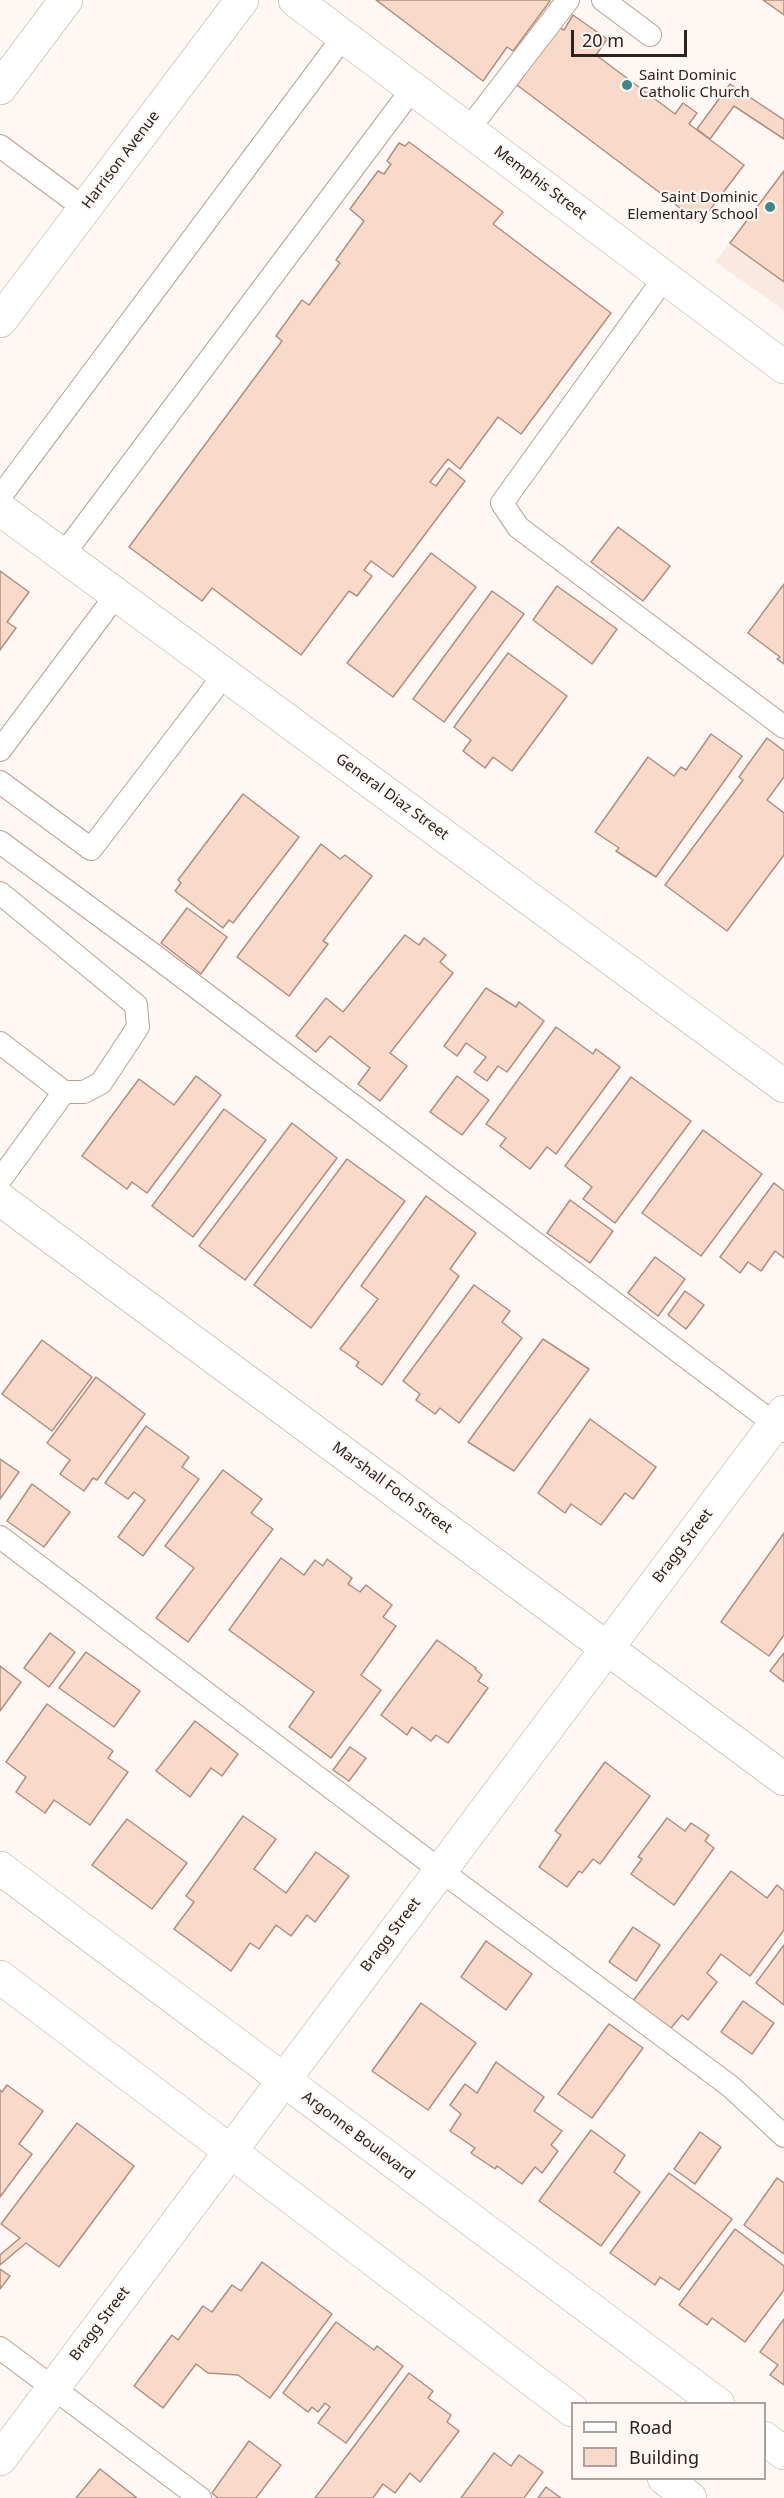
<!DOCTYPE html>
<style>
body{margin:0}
#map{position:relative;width:784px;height:2498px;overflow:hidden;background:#fef7f4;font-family:"Noto Sans",sans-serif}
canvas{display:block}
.legend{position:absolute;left:571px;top:2402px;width:195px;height:78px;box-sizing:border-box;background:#fef7f4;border:2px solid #aba29e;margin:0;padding:8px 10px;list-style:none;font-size:18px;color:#2e221c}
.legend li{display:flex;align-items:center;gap:12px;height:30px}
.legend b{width:30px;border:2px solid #aba29e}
.scale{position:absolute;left:571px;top:30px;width:116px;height:27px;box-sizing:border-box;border:3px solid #2e221c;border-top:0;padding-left:8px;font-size:18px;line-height:21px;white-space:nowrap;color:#2e221c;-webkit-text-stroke:4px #fef7f4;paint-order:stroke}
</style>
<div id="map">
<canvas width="784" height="2498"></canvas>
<ul class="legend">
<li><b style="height:8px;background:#fff"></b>Road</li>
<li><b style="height:16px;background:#f9d9c9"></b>Building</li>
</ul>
<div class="scale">20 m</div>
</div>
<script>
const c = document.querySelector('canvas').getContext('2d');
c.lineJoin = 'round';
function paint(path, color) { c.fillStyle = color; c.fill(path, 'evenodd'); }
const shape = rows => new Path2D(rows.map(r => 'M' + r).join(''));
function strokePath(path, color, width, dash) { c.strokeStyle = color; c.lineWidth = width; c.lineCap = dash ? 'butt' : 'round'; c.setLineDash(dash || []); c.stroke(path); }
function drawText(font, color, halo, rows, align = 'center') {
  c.font = font + ' "Noto Sans",sans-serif'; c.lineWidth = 4.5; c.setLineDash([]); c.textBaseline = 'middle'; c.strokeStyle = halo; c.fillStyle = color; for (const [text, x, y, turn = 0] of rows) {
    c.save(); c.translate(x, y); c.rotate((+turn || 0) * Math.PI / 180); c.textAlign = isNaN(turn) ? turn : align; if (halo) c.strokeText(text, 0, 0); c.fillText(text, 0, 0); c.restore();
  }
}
paint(shape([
 [784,171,784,310,715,262]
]), '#f9e9e1');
const building = shape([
 [376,0,549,0,550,1,513,51,507,47,483,81,376,0],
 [763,0,784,0,784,15,763,0],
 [573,15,607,39,596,55,675,114,683,103,697,113,689,124,744,165,700,223,517,85,558,27,564,30,573,15],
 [730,84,784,120,784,139,734,106,710,139,697,129,730,84],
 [409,142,503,212,493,224,611,313,521,434,498,417,460,469,448,459,430,482,436,486,449,468,465,481,393,577,371,561,364,570,372,576,357,596,349,591,301,655,212,588,202,601,129,547,282,341,276,336,302,300,309,305,340,263,336,260,364,221,350,209,378,171,384,174,391,164,387,161,399,143,405,146,409,142],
 [784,171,784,282,730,243,784,171],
 [618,527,670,566,643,601,591,562,618,527],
 [431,553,476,587,393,697,347,663,431,553],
 [0,571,29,592,7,622,16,628,0,650,0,571],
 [784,584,784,664,777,659,780,657,748,633,784,584],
 [557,586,617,629,592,664,533,620,557,586],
 [492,591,524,614,444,722,413,699,492,591],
 [508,653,567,696,512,771,493,757,485,768,463,751,471,740,454,727,508,653],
 [711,734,742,756,656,877,616,851,619,848,595,832,648,757,674,776,681,767,686,770,711,734],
 [767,738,784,751,784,777,767,800,784,813,784,855,727,931,665,885,743,780,739,777,767,738],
 [243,794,299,837,233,923,229,920,223,928,175,891,181,883,178,880,243,794],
 [321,844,340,859,345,855,372,876,323,941,328,944,289,996,237,957,321,844],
 [187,908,227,937,201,974,161,943,187,908],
 [405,935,419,945,424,938,446,955,440,962,453,973,390,1053,407,1066,380,1101,358,1084,370,1068,330,1036,316,1052,296,1036,326,998,343,1012,405,935],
 [486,988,516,1007,519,1002,544,1021,507,1072,498,1066,487,1081,474,1072,486,1057,466,1043,457,1056,444,1046,486,988],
 [556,1027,593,1054,596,1049,620,1067,556,1154,547,1147,530,1169,500,1146,506,1138,486,1124,556,1027],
 [196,1076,221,1095,147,1193,132,1182,127,1189,82,1156,139,1079,174,1105,196,1076],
 [457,1076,489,1100,462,1135,430,1112,457,1076],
 [631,1077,691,1121,615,1223,583,1199,592,1187,565,1166,631,1077],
 [224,1109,266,1140,193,1237,152,1206,224,1109],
 [292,1123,337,1158,245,1280,199,1246,292,1123],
 [703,1130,762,1174,701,1256,642,1213,703,1130],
 [347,1159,405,1201,311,1328,254,1285,347,1159],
 [774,1183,784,1191,784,1258,775,1251,761,1271,748,1262,740,1273,720,1257,774,1183],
 [426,1196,476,1233,450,1269,459,1276,382,1385,356,1366,359,1362,340,1349,378,1299,361,1286,426,1196],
 [570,1200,613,1231,590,1263,547,1233,570,1200],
 [655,1257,685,1279,658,1316,628,1293,655,1257],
 [474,1285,510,1311,502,1322,522,1338,459,1423,440,1408,435,1414,416,1400,420,1394,403,1381,474,1285],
 [685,1291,704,1305,686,1329,668,1315,685,1291],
 [543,1339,589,1369,514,1471,468,1442,543,1339],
 [42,1340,92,1377,52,1431,2,1394,42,1340],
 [96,1377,145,1414,97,1480,93,1478,84,1491,60,1474,70,1460,47,1443,96,1377],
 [590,1419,656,1467,633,1499,625,1493,601,1525,571,1504,565,1513,538,1493,590,1419],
 [146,1426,189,1457,182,1467,199,1479,143,1556,118,1537,145,1500,134,1492,128,1499,105,1483,146,1426],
 [0,1459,19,1472,0,1499,0,1459],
 [223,1470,262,1499,251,1513,273,1529,188,1642,156,1618,194,1568,165,1546,223,1470],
 [32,1484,70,1512,44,1547,7,1521,32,1484],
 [784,1533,784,1635,769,1656,721,1622,784,1533],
 [281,1558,304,1575,315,1560,323,1566,327,1559,352,1578,348,1584,360,1592,366,1585,392,1605,383,1617,396,1626,361,1675,381,1690,331,1758,289,1727,314,1692,229,1630,281,1558],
 [50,1633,75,1652,49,1687,24,1668,50,1633],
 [437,1640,476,1668,475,1669,482,1675,478,1681,488,1688,448,1743,436,1735,431,1741,412,1727,407,1735,381,1715,437,1640],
 [86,1652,140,1691,114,1727,59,1688,86,1652],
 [784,1653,784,1682,770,1671,784,1653],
 [0,1666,21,1682,0,1711,0,1666],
 [47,1704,113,1751,108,1758,128,1772,90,1825,54,1800,45,1813,16,1792,26,1777,6,1762,47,1704],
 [195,1721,238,1754,222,1776,211,1768,190,1797,156,1771,195,1721],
 [350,1747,366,1758,349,1781,333,1770,350,1747],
 [605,1762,650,1796,600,1864,593,1859,582,1873,579,1871,567,1887,539,1867,561,1835,555,1831,605,1762],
 [243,1816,276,1839,254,1869,286,1893,316,1852,349,1876,315,1922,307,1915,291,1936,276,1925,259,1949,250,1943,231,1971,174,1929,194,1902,186,1896,243,1816],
 [667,1818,685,1831,691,1823,709,1835,705,1841,714,1848,674,1905,631,1874,642,1859,638,1857,667,1818],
 [127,1819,187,1863,152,1909,92,1865,127,1819],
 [731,1871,767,1898,777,1885,784,1891,784,1930,750,1976,721,1954,707,1973,717,1982,688,2020,682,2015,671,2028,633,2001,731,1871],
 [633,1927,660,1945,636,1981,609,1962,633,1927],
 [486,1941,532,1974,506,2010,461,1977,486,1941],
 [784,1945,784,2005,756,1983,784,1945],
 [743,2001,774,2023,752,2054,721,2032,743,2001],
 [421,2003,476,2043,428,2110,372,2071,421,2003],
 [609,2024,643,2048,592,2118,558,2094,609,2024],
 [496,2062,544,2097,534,2111,562,2131,551,2145,558,2151,542,2173,535,2167,522,2184,497,2166,495,2169,471,2153,475,2148,450,2131,461,2114,450,2105,465,2084,477,2093,496,2062],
 [7,2085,43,2111,19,2144,32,2154,0,2197,0,2090,2,2092,7,2085],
 [77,2123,134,2166,59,2267,26,2243,0,2265,0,2255,20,2238,1,2224,77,2123],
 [591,2130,625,2155,614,2172,640,2192,601,2246,539,2201,591,2130],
 [700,2132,721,2147,695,2184,674,2169,700,2132],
 [669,2173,732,2219,679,2290,660,2277,655,2285,610,2253,669,2173],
 [777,2178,784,2183,784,2254,744,2225,777,2178],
 [735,2229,784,2266,784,2290,745,2342,712,2318,707,2325,679,2305,735,2229],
 [262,2262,332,2314,270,2398,238,2375,208,2373,196,2364,163,2408,134,2386,172,2335,178,2340,203,2306,212,2312,232,2285,241,2291,262,2262],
 [0,2269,10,2276,0,2289,0,2269],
 [784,2319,784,2385,770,2375,778,2365,760,2352,784,2319],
 [336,2322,374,2350,377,2346,403,2366,346,2443,318,2423,330,2407,325,2403,318,2412,312,2407,308,2412,283,2393,336,2322],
 [409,2373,433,2391,428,2398,451,2415,447,2422,459,2431,420,2482,410,2473,395,2493,383,2484,373,2498,315,2498,409,2373],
 [249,2441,281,2465,256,2498,218,2498,212,2493,249,2441],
 [494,2453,511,2466,519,2455,543,2472,524,2498,461,2498,494,2453],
 [100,2469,137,2498,76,2498,100,2469],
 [546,2487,561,2498,538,2498,546,2487]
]);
paint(building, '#f9d9c9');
strokePath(building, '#ae9081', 1.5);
const service = shape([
 [603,0,650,35],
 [468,130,568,0],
 [0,146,84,208],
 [665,277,502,503,518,527,784,727],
 [0,497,344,36],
 [63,555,413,88],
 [0,750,117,594],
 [0,782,91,849,225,674],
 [0,842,155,956,784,1431],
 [0,893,136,1005,138,1027,101,1083,84,1092,64,1092,0,1043],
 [0,1180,64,1092],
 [0,1537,440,1870,730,2086,784,2136],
 [0,2348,200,2498]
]);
const minor = shape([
 [295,0,784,367],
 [0,509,784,1086],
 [0,1199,784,1779],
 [0,1868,718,2404],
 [0,1977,572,2410],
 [764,2438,784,2453],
 [0,2459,784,1412],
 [664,2478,690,2498]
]);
const tertiary = shape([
 [0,88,66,0],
 [0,321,242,0]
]);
strokePath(service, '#bd9f90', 24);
strokePath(minor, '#bd9f90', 34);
strokePath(tertiary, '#bd9f90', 34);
strokePath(service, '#fff', 22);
strokePath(minor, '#fff', 33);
strokePath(tertiary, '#fff', 33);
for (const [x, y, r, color] of [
 [627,85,6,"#3f8789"],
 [770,207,6,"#3f8789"]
]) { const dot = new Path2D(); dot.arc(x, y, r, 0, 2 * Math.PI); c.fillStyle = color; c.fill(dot); strokePath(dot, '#fef7f4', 2); }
drawText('15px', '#2e221c', '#fef7f4', [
 ["Saint Dominic",639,76],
 ["Catholic Church",639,93],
 ["Saint Dominic",758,198,"right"],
 ["Elementary School",758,215,"right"]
], 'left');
drawText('15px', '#2e221c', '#fef7f4', [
 ["Harrison Avenue",121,160,-53],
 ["Memphis Street",540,183,37],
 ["General Diaz Street",392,797,36],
 ["Marshall Foch Street",392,1488,36],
 ["Bragg Street",683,1546,-53],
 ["Bragg Street",391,1935,-53],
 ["Argonne Boulevard",358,2136,37],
 ["Bragg Street",100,2324,-53]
]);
</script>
